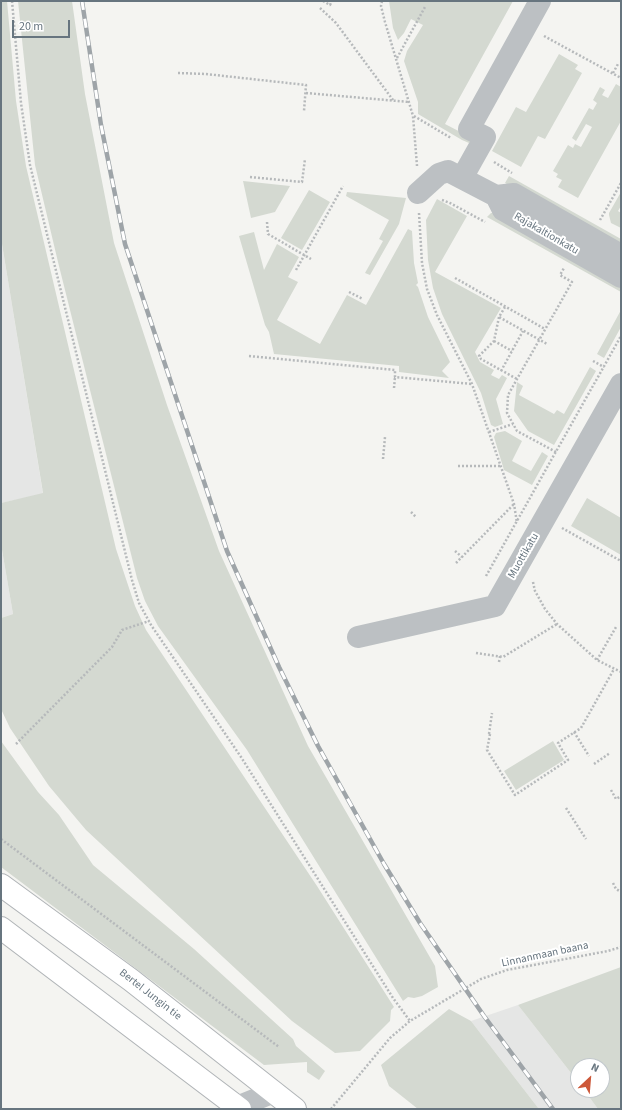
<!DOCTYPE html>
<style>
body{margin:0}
#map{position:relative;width:622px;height:1110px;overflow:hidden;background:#f4f4f1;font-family:"Source Sans 3",sans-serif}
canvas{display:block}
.frame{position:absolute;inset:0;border:2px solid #67757f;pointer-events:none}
.north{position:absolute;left:570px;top:1058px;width:40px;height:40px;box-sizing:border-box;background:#fff;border:1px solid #c2c8cc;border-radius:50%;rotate:26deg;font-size:11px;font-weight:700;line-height:16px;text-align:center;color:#67757f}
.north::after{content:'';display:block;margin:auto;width:14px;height:18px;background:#cd5839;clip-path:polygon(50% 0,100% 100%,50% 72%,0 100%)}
.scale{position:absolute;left:12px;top:20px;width:58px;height:18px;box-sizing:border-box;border:2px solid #67757f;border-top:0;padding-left:5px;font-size:12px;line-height:14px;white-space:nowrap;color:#67757f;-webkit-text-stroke:3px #fff;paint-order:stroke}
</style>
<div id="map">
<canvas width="622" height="1110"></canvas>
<div class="frame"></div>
<div class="north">N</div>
<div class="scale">20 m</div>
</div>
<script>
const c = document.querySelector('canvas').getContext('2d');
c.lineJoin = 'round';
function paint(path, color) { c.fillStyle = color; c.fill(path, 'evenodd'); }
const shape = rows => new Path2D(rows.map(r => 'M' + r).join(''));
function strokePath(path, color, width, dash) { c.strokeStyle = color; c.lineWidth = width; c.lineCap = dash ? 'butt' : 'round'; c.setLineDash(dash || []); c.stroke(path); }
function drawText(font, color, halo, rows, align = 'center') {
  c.font = font + ' "Source Sans 3",sans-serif'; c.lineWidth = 4; c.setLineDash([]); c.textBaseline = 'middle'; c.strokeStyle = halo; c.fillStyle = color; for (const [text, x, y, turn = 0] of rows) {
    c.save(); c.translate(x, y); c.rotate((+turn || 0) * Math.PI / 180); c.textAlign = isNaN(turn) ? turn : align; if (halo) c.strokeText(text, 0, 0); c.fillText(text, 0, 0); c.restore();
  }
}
paint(shape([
 [1,238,43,494,1,503],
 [1,544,13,614,1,618],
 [518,1005,578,1082,578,1090,584,1090,598,1109,539,1109,471,1021]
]), '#e5e6e5');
paint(shape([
 [1,1,7,1,16,101,26,166,116,549,135,606,146,630,317,886,394,1007,391,1010,390,1021,360,1051,335,1053,292,1021,86,830,49,786,10,728,1,709,1,618,13,614,1,544,1,503,43,493,1,238],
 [18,1,72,1,85,94,114,243,167,405,219,551,308,746,435,966,438,987,422,996,414,998,408,997,403,1001,247,750,158,626,145,601,137,578,58,262,35,165],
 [389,1,513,1,445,124,472,138,469,143,462,140,418,114,418,102,404,61,407,51,423,25,411,19,404,33,398,40,393,28],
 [559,54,578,65,575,69,582,73,545,139,538,136,521,167,492,151,516,107,526,112],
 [616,84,621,87,621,121,578,198,558,187,562,180,556,177,558,174,553,171,568,145,573,148,575,144,581,147,592,127,586,124,576,141,572,138,589,108,593,110,597,103,593,100,600,87,605,90,602,95,608,98],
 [509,176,621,239,621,248,505,183],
 [243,181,290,186,275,212,251,218],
 [309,190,330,202,302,250,281,238],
 [347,192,406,198,399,224,370,275,365,273,383,241,379,239,389,220,346,196],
 [621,192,621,206,618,211,621,213,621,228,611,223,609,215,609,213],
 [437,199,467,216,435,272,501,308,475,352,480,362,494,370,491,375,499,379,502,375,507,378,496,399,503,424,495,427,491,425,481,393,442,314,433,288,428,260,426,220],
 [491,213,494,213,621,283,621,292,487,217],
 [408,229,412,231,414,263,418,283,416,285,418,287,428,317,450,362,442,371,449,378,399,372,399,366,274,354,269,332,265,325,239,236,254,232,264,270,277,244,299,257,288,277,298,282,277,320,320,344,347,295,366,305],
 [621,310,621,327,604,358,597,354],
 [590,367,596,371,554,445,528,431,514,411,517,382,523,386,519,395,554,414,557,410,564,414],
 [505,431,522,441,512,461,531,471,542,452,548,456,532,485,504,470,494,437,496,433],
 [587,498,621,518,621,555,571,526],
 [1,741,38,792,59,815,93,865,194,949,293,1039,296,1046,325,1071,319,1080,307,1072,307,1062,264,1065,1,867],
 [553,741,564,760,516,790,504,771],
 [621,967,621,1109,598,1109,584,1090,602,1090,602,1066,578,1066,578,1082,518,1005],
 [449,1009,471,1021,539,1109,418,1109,389,1086,381,1065]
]), '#d4d9d1');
const major = shape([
 [1,885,131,980,295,1109],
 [1,928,240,1109]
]);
strokePath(major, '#b0b4b7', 24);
strokePath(shape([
 [12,1,21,103,30,165,132,580,139,603,151,625,241,757,393,998,410,1021],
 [323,1,330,5,332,1],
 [382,1,381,6,385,22,413,116,417,166],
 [320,8,336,23,393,100],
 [544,36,621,78],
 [397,58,425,7],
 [178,73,206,74,306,85,304,111],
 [613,73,618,64],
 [306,93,409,102],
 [414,116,451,138],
 [494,162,512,173],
 [250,177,302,182,305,159],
 [442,200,450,203,485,222],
 [419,213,422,263,427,289,437,315,472,384,514,504,517,523],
 [600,220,621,183],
 [267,222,268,234,311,259],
 [296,270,343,186],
 [455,278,545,329],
 [349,292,363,299],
 [505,307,499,317,547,344],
 [499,317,494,341,479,356,481,359,517,379],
 [494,341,512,351],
 [249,356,395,370,395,377,472,384],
 [593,361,604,367],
 [501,371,523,331],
 [394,388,395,377],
 [489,432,513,424],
 [556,452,517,431,507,413,508,395,572,282,560,275,564,268],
 [383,459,385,437],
 [458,466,500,466],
 [411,512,416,517],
 [562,528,621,561],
 [455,551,462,557],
 [456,563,514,504],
 [486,576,621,336],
 [533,582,535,591,545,609,557,624,597,660,621,672],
 [476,653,503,657,557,624],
 [597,660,616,627],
 [499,662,500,656],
 [574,732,589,756],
 [489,734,492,713],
 [490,734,487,750,515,795,568,760,558,743,581,728,614,669],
 [16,744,112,647,122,630,149,621],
 [594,764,610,753],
 [611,790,616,799,621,796],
 [566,808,586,839],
 [1,839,279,1047],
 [613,883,616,889,621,892],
 [331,1109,390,1038,410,1021,481,979,507,970,608,951,621,947]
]), '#b6b9bb', 2.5, [2, 2]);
strokePath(shape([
 [462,178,485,137,469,129,540,1],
 [418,193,439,174,448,171,496,196],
 [621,255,514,194,496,196,503,210,621,277],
 [358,637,495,606,621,384],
 [236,1109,237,1107,274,1092]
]), '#bcc0c3', 22);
strokePath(major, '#fff', 22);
const rail = shape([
 [82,1,101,125,125,244,227,551,279,667,318,746,384,864,420,923,484,1016,553,1109]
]);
strokePath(rail, '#9ea4a8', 4.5);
strokePath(rail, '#fff', 3, [9]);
drawText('11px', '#67757f', '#fff', [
 ["Rajakaltionkatu",546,234,30],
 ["Muottikatu",524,556,-60],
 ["Linnanmaan baana",545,955,-12],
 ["Bertel Jungin tie",150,995,38]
]);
</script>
